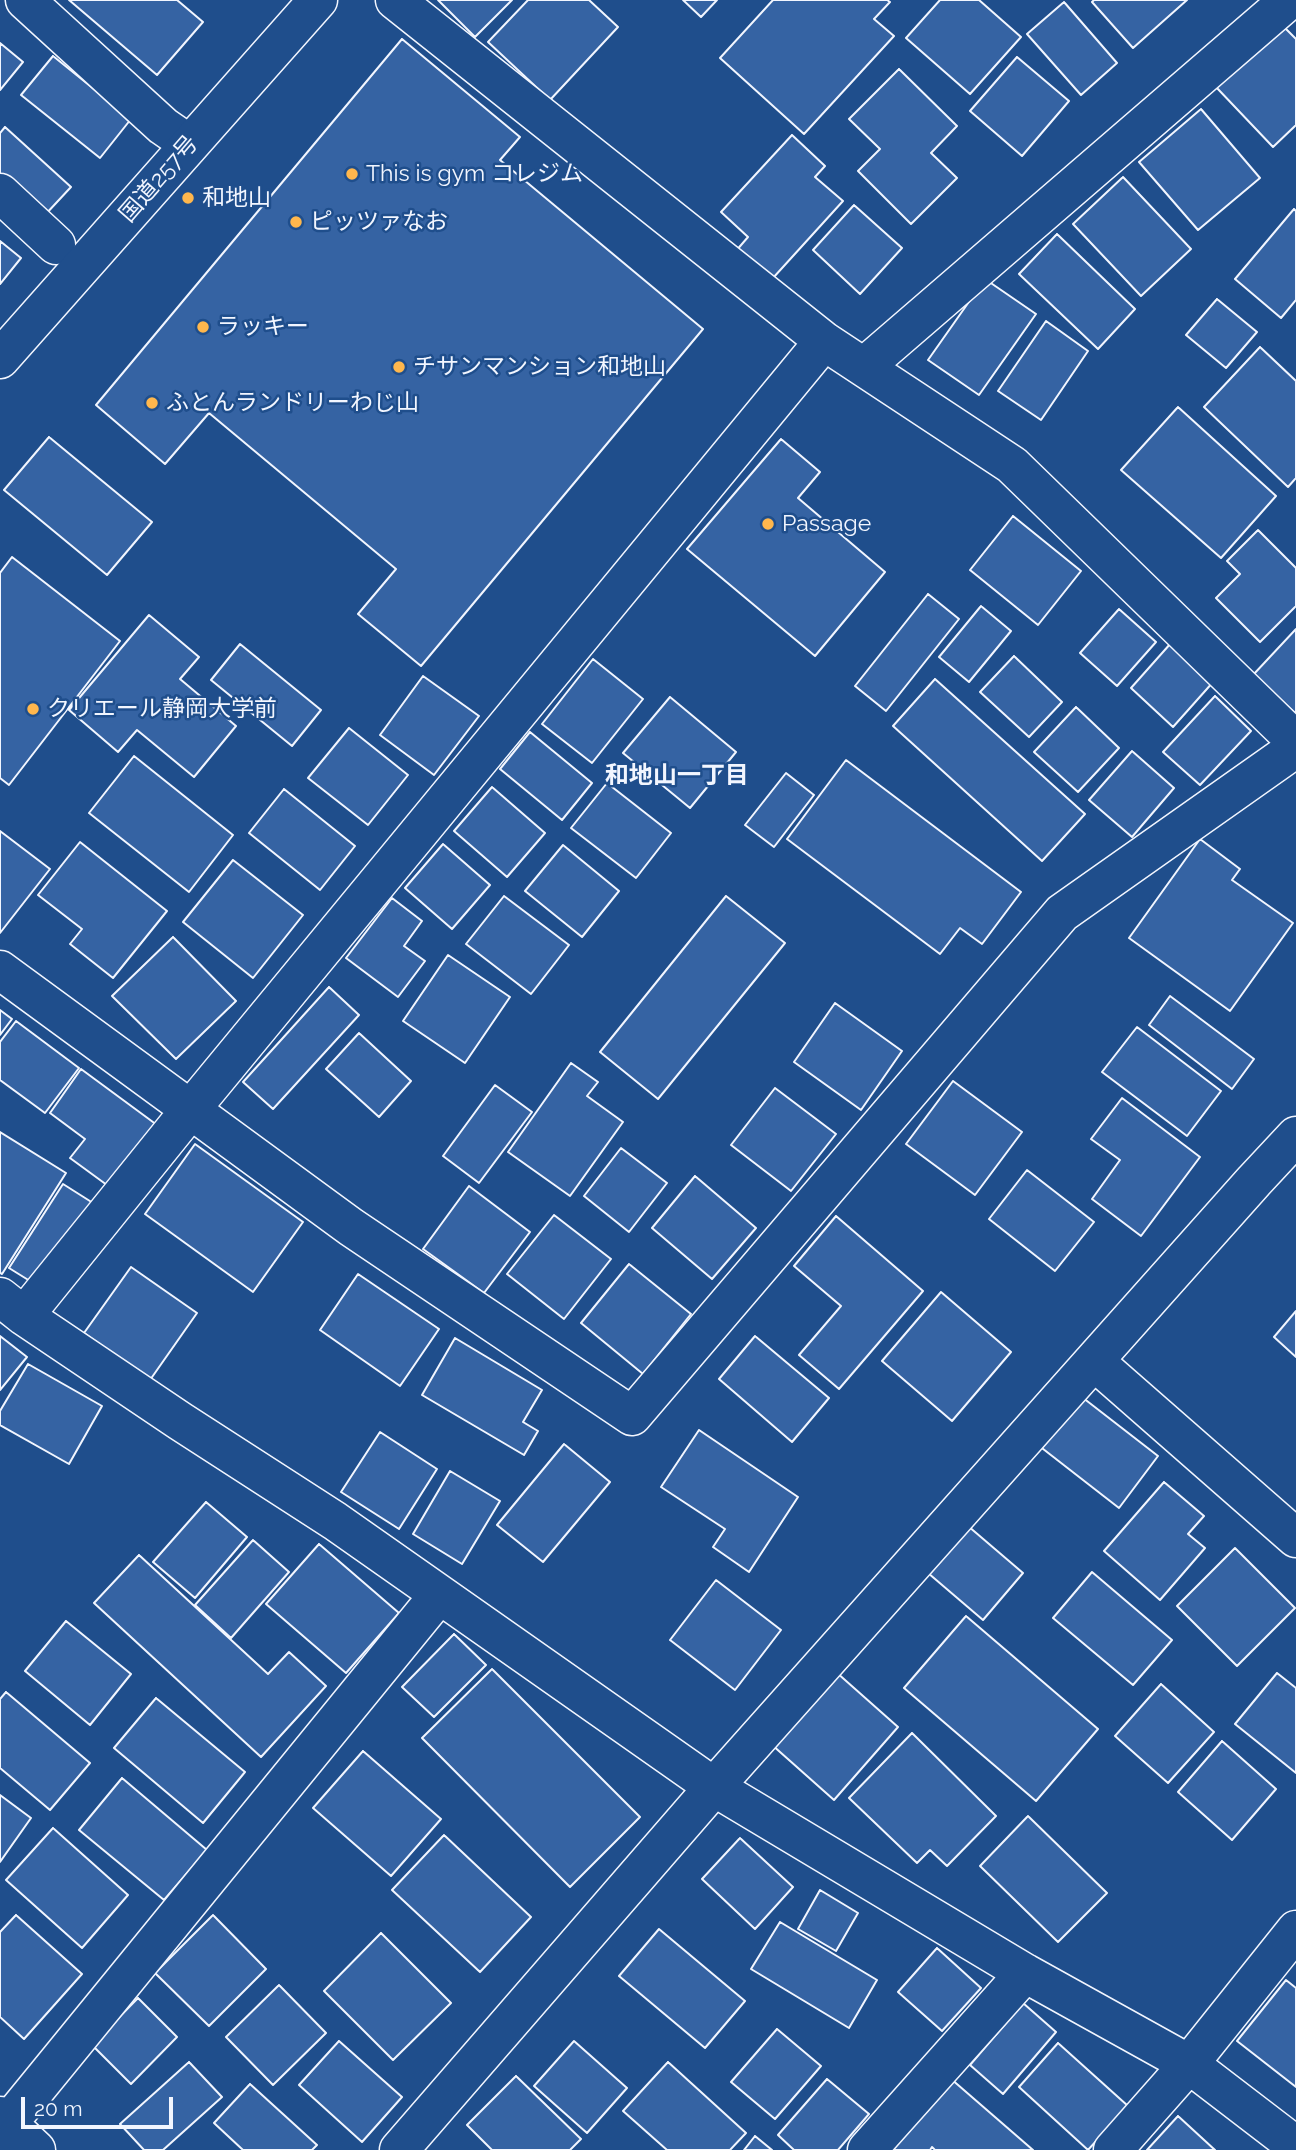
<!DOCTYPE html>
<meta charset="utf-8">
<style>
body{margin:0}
#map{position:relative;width:1296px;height:2150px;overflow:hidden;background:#1f4e8c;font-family:Raleway,sans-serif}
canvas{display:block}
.scale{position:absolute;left:21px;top:2097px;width:152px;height:32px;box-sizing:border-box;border:4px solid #f2f6ff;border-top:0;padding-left:9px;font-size:21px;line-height:24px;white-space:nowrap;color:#f2f6ff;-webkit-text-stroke:5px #1f4e8c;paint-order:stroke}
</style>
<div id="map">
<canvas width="1296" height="2150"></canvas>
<div class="scale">20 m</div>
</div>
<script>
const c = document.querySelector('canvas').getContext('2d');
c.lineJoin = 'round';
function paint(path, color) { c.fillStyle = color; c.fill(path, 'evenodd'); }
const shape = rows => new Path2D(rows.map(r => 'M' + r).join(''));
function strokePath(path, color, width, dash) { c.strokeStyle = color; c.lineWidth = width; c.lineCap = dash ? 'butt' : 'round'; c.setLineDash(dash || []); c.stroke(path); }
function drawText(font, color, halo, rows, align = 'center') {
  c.font = font + ' Raleway,"Noto Sans JP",sans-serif'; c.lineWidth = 5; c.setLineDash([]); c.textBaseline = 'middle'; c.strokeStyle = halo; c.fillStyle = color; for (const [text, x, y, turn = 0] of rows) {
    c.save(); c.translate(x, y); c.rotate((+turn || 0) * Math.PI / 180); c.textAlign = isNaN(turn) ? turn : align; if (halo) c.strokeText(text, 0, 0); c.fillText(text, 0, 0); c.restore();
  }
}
const building = shape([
 [69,0,177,0,203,22,157,75,69,0],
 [438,0,512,0,475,37,438,0],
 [528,0,589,0,618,27,550,100,488,42,528,0],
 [683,0,717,0,701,17,683,0],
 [773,0,887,0,890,2,874,19,894,36,804,134,720,58,773,0],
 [940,0,979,0,1021,37,970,94,906,38,940,0],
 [1094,0,1187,0,1133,48,1092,2,1094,0],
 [1064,2,1117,63,1081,95,1027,34,1064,2],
 [1281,24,1296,39,1296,125,1273,147,1216,87,1281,24],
 [402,39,520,137,500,160,703,329,421,666,358,614,396,569,209,413,165,464,96,405,402,39],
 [0,43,23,62,0,90,0,43],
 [53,56,131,119,100,158,21,95,53,56],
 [1017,57,1069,101,1022,156,970,111,1017,57],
 [899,69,957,126,931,153,957,178,911,224,858,171,880,149,849,119,899,69],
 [1201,109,1260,178,1198,230,1139,162,1201,109],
 [5,127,71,187,44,216,0,176,0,133,5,127],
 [792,135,825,166,815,177,843,201,763,289,729,259,748,237,721,212,792,135],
 [1123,177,1191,249,1141,296,1073,224,1123,177],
 [854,205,902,248,860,294,813,250,854,205],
 [1294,209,1296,211,1296,300,1281,318,1235,279,1294,209],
 [1057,234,1135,309,1098,349,1019,274,1057,234],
 [0,241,21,258,0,284,0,241],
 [985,279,1036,314,979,395,928,360,985,279],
 [1217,299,1257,332,1226,368,1186,335,1217,299],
 [1046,321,1088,351,1041,420,998,391,1046,321],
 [1260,347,1296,381,1296,478,1288,487,1204,407,1260,347],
 [1178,407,1276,496,1221,558,1121,470,1178,407],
 [49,437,152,522,107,575,4,490,49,437],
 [781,439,820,472,798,498,885,572,815,656,687,549,781,439],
 [1013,516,1081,571,1038,625,970,570,1013,516],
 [1258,530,1296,568,1296,606,1260,642,1216,598,1240,574,1227,561,1258,530],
 [12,557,120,641,9,785,0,778,0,573,12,557],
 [928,594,959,619,886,711,855,686,928,594],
 [981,606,1011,631,969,682,939,657,981,606],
 [1119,609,1156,642,1117,686,1080,653,1119,609],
 [149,615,199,657,180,679,236,726,194,777,137,730,118,752,69,710,149,615],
 [1296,629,1296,712,1295,713,1253,675,1296,629],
 [1171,643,1214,681,1173,727,1131,688,1171,643],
 [240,644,321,710,292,746,211,680,240,644],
 [1014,656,1062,702,1029,737,980,692,1014,656],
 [593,659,643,699,592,763,542,724,593,659],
 [423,676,479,716,434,775,380,735,423,676],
 [935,679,1085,814,1042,861,893,726,935,679],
 [1215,696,1251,731,1200,785,1163,752,1215,696],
 [670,697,736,752,690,808,623,753,670,697],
 [1076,707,1119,748,1078,792,1034,752,1076,707],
 [349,728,408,775,368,825,308,778,349,728],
 [530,732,592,783,562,820,500,769,530,732],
 [1132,751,1174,788,1132,837,1089,800,1132,751],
 [134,756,233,835,189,892,89,813,134,756],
 [846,760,1021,892,982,944,960,928,940,954,787,839,846,760],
 [786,773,814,795,774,847,745,825,786,773],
 [607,783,671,833,636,878,571,828,607,783],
 [492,787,545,833,507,877,454,831,492,787],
 [284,789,355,846,320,890,249,833,284,789],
 [0,831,50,869,0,933,0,831],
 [1200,839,1240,869,1232,880,1293,923,1230,1011,1129,938,1200,839],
 [80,842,167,911,113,978,70,944,82,929,38,895,80,842],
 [443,844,490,885,452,929,405,888,443,844],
 [563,845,619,891,582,937,525,891,563,845],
 [233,860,303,915,253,978,183,922,233,860],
 [504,896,569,945,531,994,466,944,504,896],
 [726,896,785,943,658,1099,600,1052,726,896],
 [392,898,422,921,404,946,425,961,398,997,346,958,392,898],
 [173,937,236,1001,176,1059,112,996,173,937],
 [448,955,510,997,465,1063,403,1021,448,955],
 [329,987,359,1015,273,1109,243,1082,329,987],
 [1170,996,1254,1059,1232,1089,1149,1025,1170,996],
 [835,1003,902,1051,861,1110,794,1062,835,1003],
 [0,1010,12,1019,0,1035,0,1010],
 [16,1021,79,1068,45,1113,0,1080,0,1042,16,1021],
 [1137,1027,1221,1091,1187,1136,1102,1072,1137,1027],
 [359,1033,411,1081,379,1117,326,1069,359,1033],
 [571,1063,598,1082,587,1096,623,1122,570,1196,508,1152,571,1063],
 [81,1069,157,1125,111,1188,70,1158,85,1139,50,1113,81,1069],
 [953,1081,1022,1132,975,1195,906,1144,953,1081],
 [495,1085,532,1112,479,1183,443,1156,495,1085],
 [775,1088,836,1134,791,1191,731,1145,775,1088],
 [1122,1098,1200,1157,1141,1236,1092,1199,1120,1160,1091,1139,1122,1098],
 [0,1132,66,1173,2,1274,0,1273,0,1132],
 [195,1144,303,1222,253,1292,145,1214,195,1144],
 [621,1148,667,1183,629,1232,584,1196,621,1148],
 [1027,1170,1094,1222,1055,1271,989,1219,1027,1170],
 [695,1176,756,1228,712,1279,652,1228,695,1176],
 [63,1184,93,1203,38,1286,9,1268,63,1184],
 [469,1186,530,1232,484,1293,423,1249,469,1186],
 [554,1215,611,1259,564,1319,507,1274,554,1215],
 [836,1216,923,1291,839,1389,799,1355,841,1306,794,1266,836,1216],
 [629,1264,691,1314,643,1374,581,1323,629,1264],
 [131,1267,197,1313,150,1380,84,1333,131,1267],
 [358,1274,439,1329,400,1386,320,1330,358,1274],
 [941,1292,1011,1352,952,1421,882,1361,941,1292],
 [1296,1311,1296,1357,1274,1337,1296,1311],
 [0,1336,27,1357,0,1390,0,1336],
 [755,1336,829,1398,792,1442,719,1379,755,1336],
 [455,1338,542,1390,523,1422,538,1431,524,1455,422,1395,455,1338],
 [28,1364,102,1406,69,1464,0,1425,0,1411,28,1364],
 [1078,1394,1158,1456,1119,1508,1038,1445,1078,1394],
 [699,1430,798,1497,749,1572,713,1547,725,1529,661,1487,699,1430],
 [380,1432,437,1469,399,1529,341,1492,380,1432],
 [564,1444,610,1482,543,1562,497,1525,564,1444],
 [450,1471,500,1501,462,1564,413,1534,450,1471],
 [1164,1482,1204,1516,1188,1534,1205,1548,1160,1600,1104,1551,1164,1482],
 [206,1502,247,1537,195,1598,153,1562,206,1502],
 [961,1520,1023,1573,983,1620,921,1567,961,1520],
 [253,1540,289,1572,231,1638,195,1605,253,1540],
 [319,1544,399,1613,346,1673,266,1604,319,1544],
 [1235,1548,1295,1608,1237,1666,1177,1606,1235,1548],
 [139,1555,268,1674,289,1652,326,1686,261,1757,94,1603,139,1555],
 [1092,1572,1172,1640,1133,1685,1053,1618,1092,1572],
 [716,1580,781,1630,735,1690,670,1640,716,1580],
 [966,1616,1098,1729,1036,1801,904,1688,966,1616],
 [66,1621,131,1674,90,1725,25,1671,66,1621],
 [454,1634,486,1665,434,1717,402,1687,454,1634],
 [492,1669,640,1817,570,1887,422,1738,492,1669],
 [836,1672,898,1727,834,1800,771,1744,836,1672],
 [1277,1673,1296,1688,1296,1773,1235,1724,1277,1673],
 [1161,1684,1214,1732,1168,1783,1115,1736,1161,1684],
 [6,1692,90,1763,50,1810,0,1768,0,1699,6,1692],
 [156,1698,245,1772,203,1823,114,1748,156,1698],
 [912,1733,996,1816,947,1866,930,1850,917,1863,849,1798,912,1733],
 [1222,1741,1276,1789,1232,1840,1178,1792,1222,1741],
 [363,1751,441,1819,391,1876,313,1808,363,1751],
 [122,1778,207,1850,164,1900,79,1830,122,1778],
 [0,1795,31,1818,0,1862,0,1795],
 [1028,1816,1107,1893,1058,1942,980,1866,1028,1816],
 [53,1828,128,1895,82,1948,6,1880,53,1828],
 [444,1835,531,1917,480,1972,392,1890,444,1835],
 [740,1838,793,1887,755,1929,702,1879,740,1838],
 [820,1890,858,1913,836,1951,798,1929,820,1890],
 [16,1915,82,1974,24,2039,0,2017,0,1932,16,1915],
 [213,1915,266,1969,209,2026,155,1973,213,1915],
 [780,1922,877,1980,849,2028,751,1969,780,1922],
 [659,1929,745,2001,705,2048,619,1976,659,1929],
 [381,1933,451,2003,393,2060,324,1991,381,1933],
 [937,1948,981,1988,942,2031,898,1992,937,1948],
 [1286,1980,1296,1988,1296,2087,1237,2041,1286,1980],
 [279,1985,326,2033,273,2085,226,2037,279,1985],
 [138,1998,177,2037,131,2084,92,2045,138,1998],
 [1023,2003,1056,2032,1003,2094,970,2065,1023,2003],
 [777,2029,821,2066,775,2119,731,2082,777,2029],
 [339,2041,402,2097,362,2142,299,2085,339,2041],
 [574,2041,627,2088,587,2133,534,2086,574,2041],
 [1058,2043,1128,2106,1088,2150,1019,2087,1058,2043],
 [189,2062,222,2097,163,2150,144,2150,120,2124,189,2062],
 [668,2062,746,2133,730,2150,667,2150,623,2111,668,2062],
 [516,2076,581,2139,570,2150,492,2150,467,2125,516,2076],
 [950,2078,1033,2150,935,2150,932,2147,930,2150,888,2150,950,2078],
 [827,2079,869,2114,838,2150,794,2150,778,2135,827,2079],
 [250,2084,317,2145,312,2150,243,2150,214,2123,250,2084],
 [1178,2116,1215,2150,1147,2150,1178,2116],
 [755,2136,772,2150,744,2150,755,2136]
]);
paint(building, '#3563a3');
strokePath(building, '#f2f6ff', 2);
const minor = shape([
 [25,0,163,126,189,144],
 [395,0,824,341,1012,465,1296,741],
 [0,193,56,245],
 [865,366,1289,0],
 [0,970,351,1227,632,1416,1062,913,1296,748],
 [0,1297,24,1316,180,1421,335,1521,714,1787,1025,1973,1189,2064,1296,2146],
 [24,1316,191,1109,824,341],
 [1094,1361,1296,1538],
 [0,2116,36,2150],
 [0,2133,439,1595],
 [399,2150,714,1787,1254,1181,1296,1136],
 [867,2150,1025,1973],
 [1113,2150,1189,2064,1296,1930]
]);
const highway = shape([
 [0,359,318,0]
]);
strokePath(minor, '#f2f6ff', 41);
strokePath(highway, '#f2f6ff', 41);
strokePath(minor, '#1f4e8c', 38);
strokePath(highway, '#1f4e8c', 38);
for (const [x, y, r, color] of [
 [352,174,7,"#ffb74d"],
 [188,198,7,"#ffb74d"],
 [296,222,7,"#ffb74d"],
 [203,327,7,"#ffb74d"],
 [399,367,7,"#ffb74d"],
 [152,403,7,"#ffb74d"],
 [768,524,7,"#ffb74d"],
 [33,709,7,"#ffb74d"]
]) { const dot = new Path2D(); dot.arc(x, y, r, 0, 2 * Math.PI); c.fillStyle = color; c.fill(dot); strokePath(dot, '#1f4e8c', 2.5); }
drawText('23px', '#f2f6ff', '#1f4e8c', [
 ["This is gym コレジム",366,174],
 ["和地山",202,198],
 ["ピッツァなお",310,222],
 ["ラッキー",217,327],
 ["チサンマンション和地山",413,367],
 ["ふとんランドリーわじ山",166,403],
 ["Passage",782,524],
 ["クリエール静岡大学前",47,709]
], 'left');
drawText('23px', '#f2f6ff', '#1f4e8c', [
 ["国道257号",159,179,-49]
]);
drawText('bold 24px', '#f2f6ff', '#1f4e8c', [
 ["和地山一丁目",677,776]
]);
</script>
